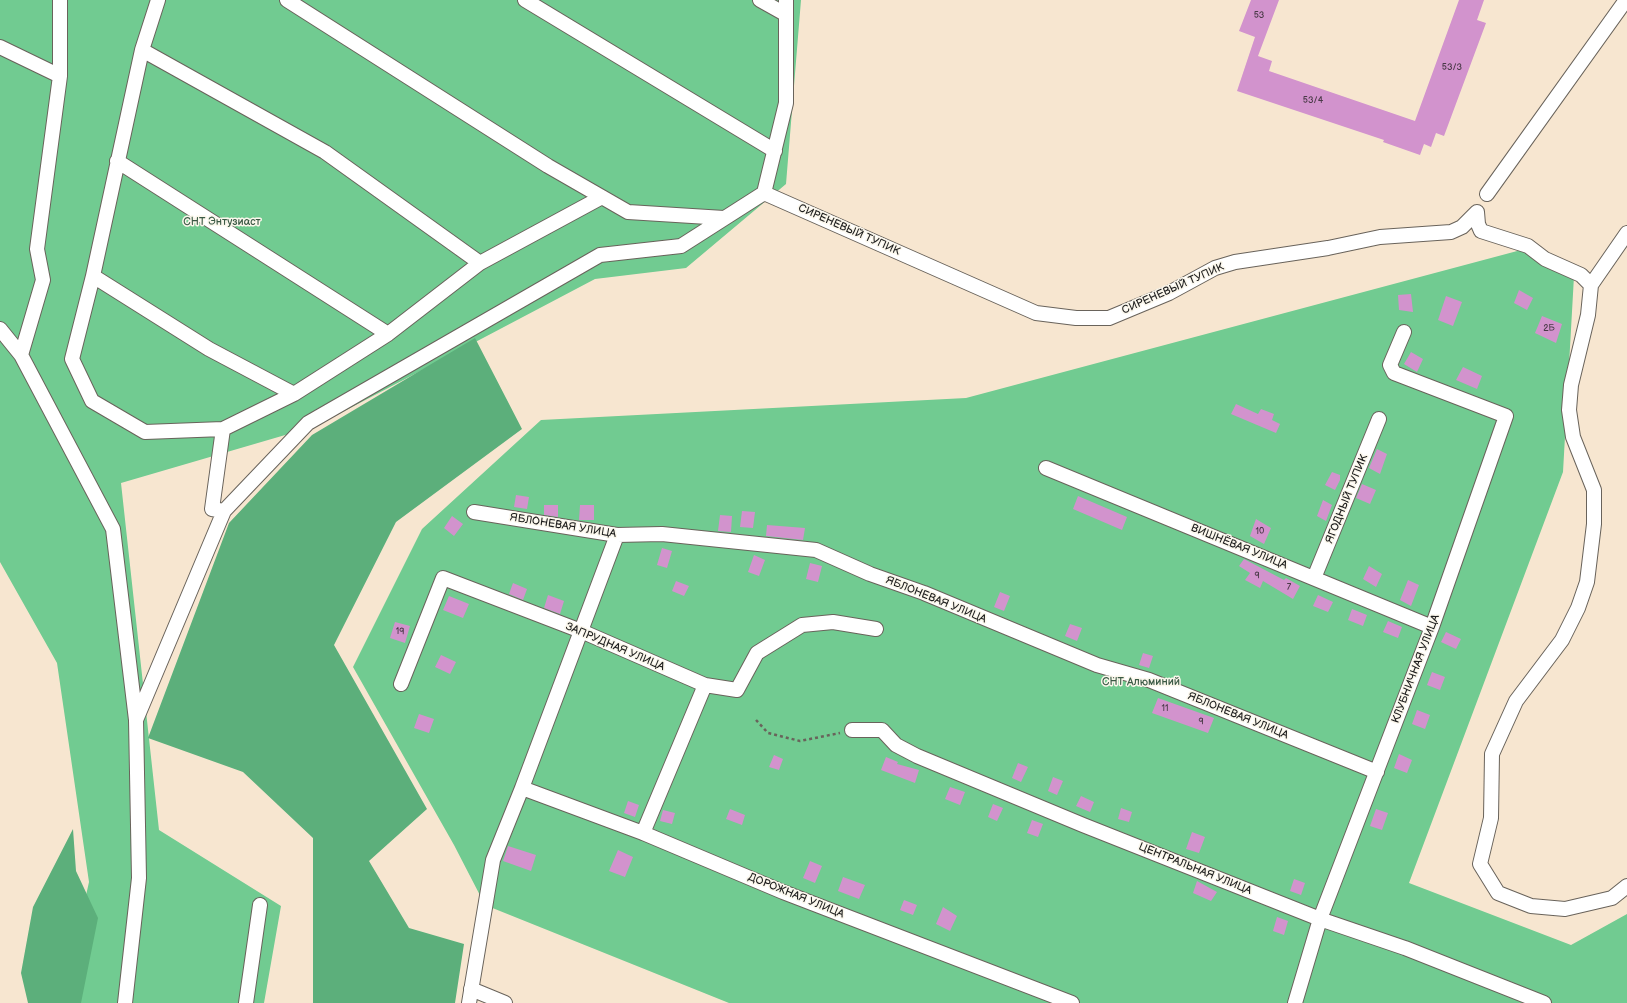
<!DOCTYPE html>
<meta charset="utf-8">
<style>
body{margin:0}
canvas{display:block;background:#f7e6d0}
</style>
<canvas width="1627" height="1003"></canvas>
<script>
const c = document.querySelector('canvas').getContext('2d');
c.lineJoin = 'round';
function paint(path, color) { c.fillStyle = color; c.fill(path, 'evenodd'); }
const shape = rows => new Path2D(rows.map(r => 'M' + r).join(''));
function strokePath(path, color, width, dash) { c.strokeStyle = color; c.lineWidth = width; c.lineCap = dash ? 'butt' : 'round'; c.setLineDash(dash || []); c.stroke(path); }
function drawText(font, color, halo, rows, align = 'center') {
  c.font = font + ' "Balsamiq Sans",sans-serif'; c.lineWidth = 3; c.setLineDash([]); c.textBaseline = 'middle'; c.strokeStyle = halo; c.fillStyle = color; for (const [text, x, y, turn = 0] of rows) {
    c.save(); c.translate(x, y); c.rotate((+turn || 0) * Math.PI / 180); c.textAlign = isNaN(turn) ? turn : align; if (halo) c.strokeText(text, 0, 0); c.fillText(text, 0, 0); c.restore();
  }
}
paint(shape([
 [0,0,801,0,786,184,686,268,595,279,316,426,121,483,159,830,281,906,264,1003,62,1003,89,882,57,663,0,562],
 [1521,250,1574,276,1563,472,1409,883,1571,945,1627,914,1627,1003,729,1003,485,905,454,845,353,667,422,529,541,420,966,398]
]), '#71cb91');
paint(shape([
 [475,338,522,429,396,522,334,645,427,809,369,861,409,928,464,944,455,1003,313,1003,313,838,243,772,148,738,229,523,312,435],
 [73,829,76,871,98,918,81,1003,28,1003,21,973,33,907]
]), '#5caf7b');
paint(shape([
 [1251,0,1279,0,1258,56,1272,61,1269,71,1415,121,1459,0,1484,0,1477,20,1486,23,1444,136,1436,133,1431,147,1424,144,1420,155,1383,142,1384,140,1237,91,1255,37,1239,31],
 [1519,290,1533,298,1527,310,1514,303],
 [1411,294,1413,312,1399,310,1398,295],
 [1446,296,1462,302,1453,326,1438,320],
 [1542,316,1562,324,1556,343,1535,333],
 [1411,352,1423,359,1417,372,1404,364],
 [1463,367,1482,376,1477,389,1456,380],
 [1236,404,1258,414,1261,409,1274,414,1272,420,1280,424,1276,433,1231,414],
 [1377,449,1387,454,1380,474,1369,468],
 [1332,472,1340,475,1340,480,1335,490,1325,485],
 [1362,484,1376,490,1370,504,1356,498],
 [516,495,529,497,527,509,514,507],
 [1078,496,1127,517,1122,530,1073,509],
 [1323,500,1332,505,1326,521,1317,516],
 [544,505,558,505,558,517,544,515],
 [580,505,594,505,594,520,579,520],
 [742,511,755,512,753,528,740,527],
 [720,515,732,516,731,532,718,531],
 [452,516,463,524,454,536,444,528],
 [1256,519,1271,528,1264,544,1250,536],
 [767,525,805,528,803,540,766,536],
 [662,548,672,551,667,568,657,565],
 [754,555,765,560,759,576,748,572],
 [1244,559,1284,580,1286,578,1300,586,1293,599,1263,581,1260,588,1245,580,1250,573,1239,566],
 [810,563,822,566,818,582,806,579],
 [1369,566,1382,574,1376,587,1363,579],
 [1408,580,1419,585,1411,606,1400,600],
 [676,581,689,586,684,596,672,591],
 [513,583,527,589,523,600,509,594],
 [1000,592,1010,596,1004,611,994,607],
 [548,595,564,601,560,614,544,608],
 [1318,595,1333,602,1328,612,1313,606],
 [449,596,469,604,463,618,443,610],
 [1352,609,1367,615,1363,626,1348,620],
 [1388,621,1402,627,1398,638,1383,632],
 [395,622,410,626,405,643,390,638],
 [1070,624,1082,628,1077,641,1065,636],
 [1446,632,1461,639,1456,649,1441,642],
 [1143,653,1153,656,1149,668,1139,665],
 [441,655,456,662,450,674,435,667],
 [1432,672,1445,677,1440,690,1427,685],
 [1158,698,1214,718,1208,733,1152,713],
 [1417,710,1430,715,1425,729,1412,724],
 [419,714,434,719,429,733,414,728],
 [1399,754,1412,760,1407,773,1394,768],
 [774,755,783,759,779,770,769,767],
 [886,757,898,762,897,764,919,770,915,783,881,770],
 [1018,763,1028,767,1021,782,1012,778],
 [1053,777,1063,781,1057,795,1048,791],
 [950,787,965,792,960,805,945,799],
 [1081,796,1094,802,1090,812,1076,806],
 [628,801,639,805,635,817,624,813],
 [993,804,1003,808,997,821,988,817],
 [1121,808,1132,812,1129,822,1118,819],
 [730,809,745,815,742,825,726,819],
 [1376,809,1388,813,1382,830,1370,826],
 [663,810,675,813,672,824,660,821],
 [1032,820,1043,824,1038,837,1027,833],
 [1192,832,1205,837,1199,853,1186,849],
 [508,846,536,855,531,871,503,861],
 [618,850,633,857,625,877,609,871],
 [810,861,822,866,815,883,803,878],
 [843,877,865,885,859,899,838,891],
 [1294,879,1305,883,1301,895,1290,891],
 [1197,881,1217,892,1211,901,1193,893],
 [904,900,917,905,913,915,900,910],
 [943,907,957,916,950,931,936,924],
 [1277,917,1288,921,1284,935,1273,931]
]), '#d293cd');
const minor = shape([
 [158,0,142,50,93,276,72,359,92,401,145,432,223,429,294,394,388,334,480,263,602,197],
 [287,0,548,166,628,212,724,218],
 [525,0,775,151],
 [760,0,785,14],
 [0,47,60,76],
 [142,50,325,152,480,263],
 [117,161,388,334],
 [764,193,1036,313,1076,318,1109,318,1169,293,1215,268,1235,262,1328,248,1380,237,1451,232,1462,227,1477,212,1478,224,1481,231,1528,246,1545,259,1581,275,1591,285],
 [1487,194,1626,0],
 [1627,233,1591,285,1588,315,1571,385,1569,410,1573,437,1594,490,1594,524,1587,582,1578,608,1562,640,1516,701,1492,754,1491,818,1480,864,1498,893,1531,906,1565,909,1612,898,1627,886],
 [93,276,209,349,294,394],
 [0,329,21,355,113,529,136,720,139,878,125,1003],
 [21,355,43,280,37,249,60,76,60,0],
 [223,429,212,509,224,511],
 [1046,468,1432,627],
 [474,512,617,535,662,534,816,550,870,574,924,593,1097,665,1149,680,1377,772],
 [1314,578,1379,419],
 [401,684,443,578,581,631,705,685,737,690,757,653,802,625,833,622,876,629],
 [136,720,224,511,308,423,600,255,681,246,764,193,786,103,786,0],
 [852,730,882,730,896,745,917,756,1083,825,1320,919,1405,948,1544,1003],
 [522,788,643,833,783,892,1072,1003],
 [643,833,705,685],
 [471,989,505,1003],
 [246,1003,260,905],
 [469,1003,493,860,522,788,617,535],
 [1295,1003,1320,919,1432,627,1506,416,1394,373,1390,365,1404,332]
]);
strokePath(minor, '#69635b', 16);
strokePath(shape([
 [756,720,768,733,800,741,840,733]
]), '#69635b', 2.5, [3, 3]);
strokePath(minor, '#fff', 14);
drawText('9px', '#4a3a48', null, [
 ["53",1259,16],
 ["53/3",1452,68],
 ["53/4",1313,101],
 ["2Б",1549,329],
 ["10",1260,532],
 ["9",1257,576],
 ["7",1289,588],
 ["19",400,632],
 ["11",1165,709],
 ["9",1201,722]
]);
drawText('11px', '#3a5945', '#fbf7ec', [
 ["СНТ Энтузиаст",222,222],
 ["СНТ Алюминий",1141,682]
]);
drawText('11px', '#1c1c1c', '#fbf7ec', [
 ["СИРЕНЕВЫЙ ТУПИК",849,230,24],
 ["СИРЕНЕВЫЙ ТУПИК",1173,289,-24],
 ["ЯГОДНЫЙ ТУПИК",1347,499,-68],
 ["ЯБЛОНЕВАЯ УЛИЦА",563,526,9],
 ["ВИШНЁВАЯ УЛИЦА",1239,547,22],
 ["ЯБЛОНЕВАЯ УЛИЦА",936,600,22],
 ["ЗАПРУДНАЯ УЛИЦА",615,647,23],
 ["КЛУБНИЧНАЯ УЛИЦА",1416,669,-69],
 ["ЯБЛОНЕВАЯ УЛИЦА",1238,716,22],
 ["ЦЕНТРАЛЬНАЯ УЛИЦА",1195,869,22],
 ["ДОРОЖНАЯ УЛИЦА",796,896,22]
]);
</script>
